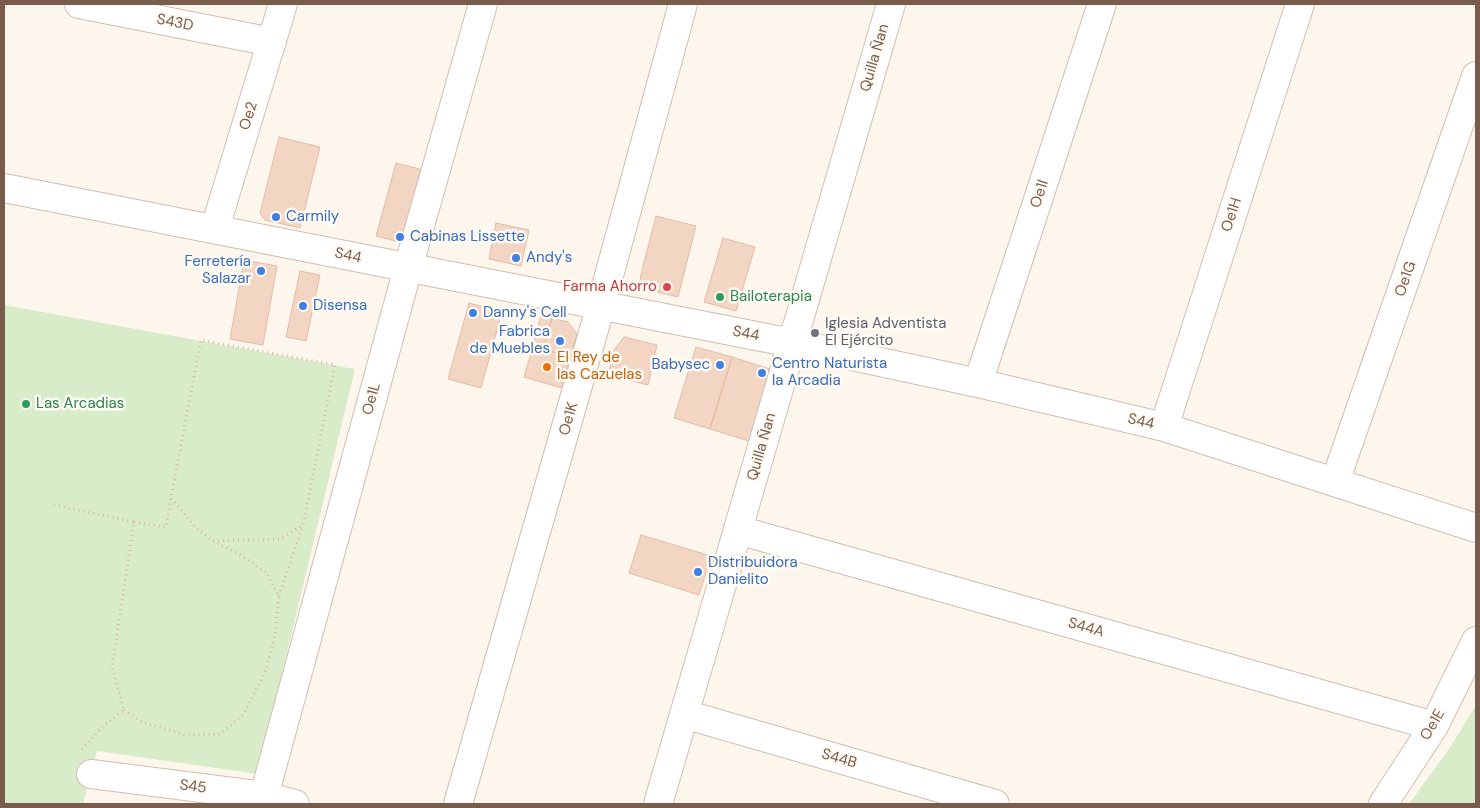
<!DOCTYPE html>
<meta charset="utf-8">
<style>
body{margin:0}
#map{position:relative;width:1480px;height:808px;overflow:hidden;background:#fdf6ec;font-family:"DM Sans",sans-serif}
canvas{display:block}
.frame{position:absolute;inset:0;border:5px solid #7a5c4d;pointer-events:none}
</style>
<div id="map">
<canvas width="1480" height="808"></canvas>
<div class="frame"></div>
</div>
<script>
const c = document.querySelector('canvas').getContext('2d');
c.lineJoin = 'round';
function paint(path, color) { c.fillStyle = color; c.fill(path, 'evenodd'); }
const shape = rows => new Path2D(rows.map(r => 'M' + r).join(''));
function strokePath(path, color, width, dash) { c.strokeStyle = color; c.lineWidth = width; c.lineCap = dash ? 'butt' : 'round'; c.setLineDash(dash || []); c.stroke(path); }
function drawText(font, color, halo, rows, align = 'center') {
  c.font = font + ' "DM Sans",sans-serif'; c.lineWidth = 5; c.setLineDash([]); c.textBaseline = 'middle'; c.strokeStyle = halo; c.fillStyle = color; for (const [text, x, y, turn = 0] of rows) {
    c.save(); c.translate(x, y); c.rotate((+turn || 0) * Math.PI / 180); c.textAlign = isNaN(turn) ? turn : align; if (halo) c.strokeText(text, 0, 0); c.fillText(text, 0, 0); c.restore();
  }
}
paint(shape([
 [4,305,355,369,258,774,97,751,83,804,4,804],
 [1476,705,1476,804,1409,804,1451,746]
]), '#d8ecc9');
const building = shape([
 [279,137,320,147,300,228,265,220,260,213,279,137],
 [396,163,427,171,407,244,376,236,396,163],
 [656,216,696,226,678,297,646,289,640,278,656,216],
 [496,223,529,230,521,266,489,259,496,223],
 [723,238,755,247,736,311,704,302,723,238],
 [244,260,277,266,263,345,230,339,244,260],
 [300,271,320,275,306,341,286,337,300,271],
 [469,303,502,312,481,388,448,379,469,303],
 [541,315,552,318,543,349,533,346,541,315],
 [552,318,568,322,577,334,570,357,543,349,552,318],
 [624,337,657,345,648,385,608,375,614,350,624,337],
 [533,346,570,357,562,388,524,377,533,346],
 [696,347,732,357,710,429,674,418,696,347],
 [732,357,770,369,749,441,710,429,732,357],
 [641,535,711,556,699,595,629,573,641,535]
]);
paint(building, '#f3d5c3');
strokePath(building, '#e6bba3', 1);
const minor = shape([
 [79,4,272,42],
 [4,188,792,343,978,383,1164,427,1476,528],
 [215,228,283,4],
 [978,383,1102,4],
 [1164,427,1300,4],
 [1335,482,1476,76],
 [738,530,1434,726],
 [684,714,995,804],
 [91,774,264,796,295,804],
 [264,796,408,268,483,4],
 [458,804,601,305,683,4],
 [658,804,891,4],
 [1383,804,1434,726,1476,641]
]);
strokePath(minor, '#d1beb0', 30);
strokePath(shape([
 [54,505,134,522,112,667,124,710,101,728,81,750],
 [134,522,166,527,171,498,201,340,335,365,303,525,280,539,213,541,197,529,171,498],
 [279,596,303,525],
 [124,710,142,722,186,735,220,734,243,715,266,670,275,635,279,596,266,572,237,553,215,542]
]), '#d9b8a5', 3, [1, 4]);
strokePath(minor, '#fff', 28);
for (const [x, y, r, color] of [
 [276,217,5,"#3f7fe0"],
 [400,237,5,"#3f7fe0"],
 [516,258,5,"#3f7fe0"],
 [261,271,5,"#3f7fe0"],
 [667,287,5,"#e0444e"],
 [720,297,5,"#2e9e5b"],
 [303,306,5,"#3f7fe0"],
 [473,313,5,"#3f7fe0"],
 [815,333,5,"#6b7280"],
 [560,341,5,"#3f7fe0"],
 [720,365,5,"#3f7fe0"],
 [547,367,5,"#e8710a"],
 [762,373,5,"#3f7fe0"],
 [26,404,5,"#2e9e5b"],
 [698,572,5,"#3f7fe0"]
]) { const dot = new Path2D(); dot.arc(x, y, r, 0, 2 * Math.PI); c.fillStyle = color; c.fill(dot); strokePath(dot, '#fffaf3', 2); }
drawText('15px', '#7a5c4d', '#fffaf3', [
 ["S43D",175,23,11],
 ["Quilla Ñan",875,58,-74],
 ["Oe2",249,116,-73],
 ["Oe1I",1040,194,-72],
 ["Oe1H",1232,215,-72],
 ["S44",348,256,12],
 ["Oe1G",1406,279,-71],
 ["S44",746,334,11],
 ["Oe1L",372,399,-75],
 ["Oe1K",569,419,-74],
 ["S44",1141,422,13],
 ["Quilla Ñan",762,447,-74],
 ["S44A",1086,628,16],
 ["Oe1E",1433,725,-60],
 ["S44B",839,759,16],
 ["S45",193,787,7]
]);
drawText('15px', '#366cbe', '#fffaf3', [
 ["Carmily",286,217],
 ["Cabinas Lissette",410,237],
 ["Andy's",526,258],
 ["Ferretería",251,262,"right"],
 ["Salazar",251,279,"right"],
 ["Disensa",313,306],
 ["Danny's Cell",483,313],
 ["Fabrica",550,332,"right"],
 ["de Muebles",550,349,"right"],
 ["Centro Naturista",772,364],
 ["la Arcadia",772,381],
 ["Babysec",710,365,"right"],
 ["Distribuidora",708,563],
 ["Danielito",708,580]
], 'left');
drawText('15px', '#be3a42', '#fffaf3', [
 ["Farma Ahorro",657,287]
], 'right');
drawText('15px', '#27864d', '#fffaf3', [
 ["Bailoterapia",730,297],
 ["Las Arcadias",36,404]
], 'left');
drawText('15px', '#5b616d', '#fffaf3', [
 ["Iglesia Adventista",825,324],
 ["El Ejército",825,341]
], 'left');
drawText('15px', '#c56008', '#fffaf3', [
 ["El Rey de",557,358],
 ["las Cazuelas",557,375]
], 'left');
</script>
